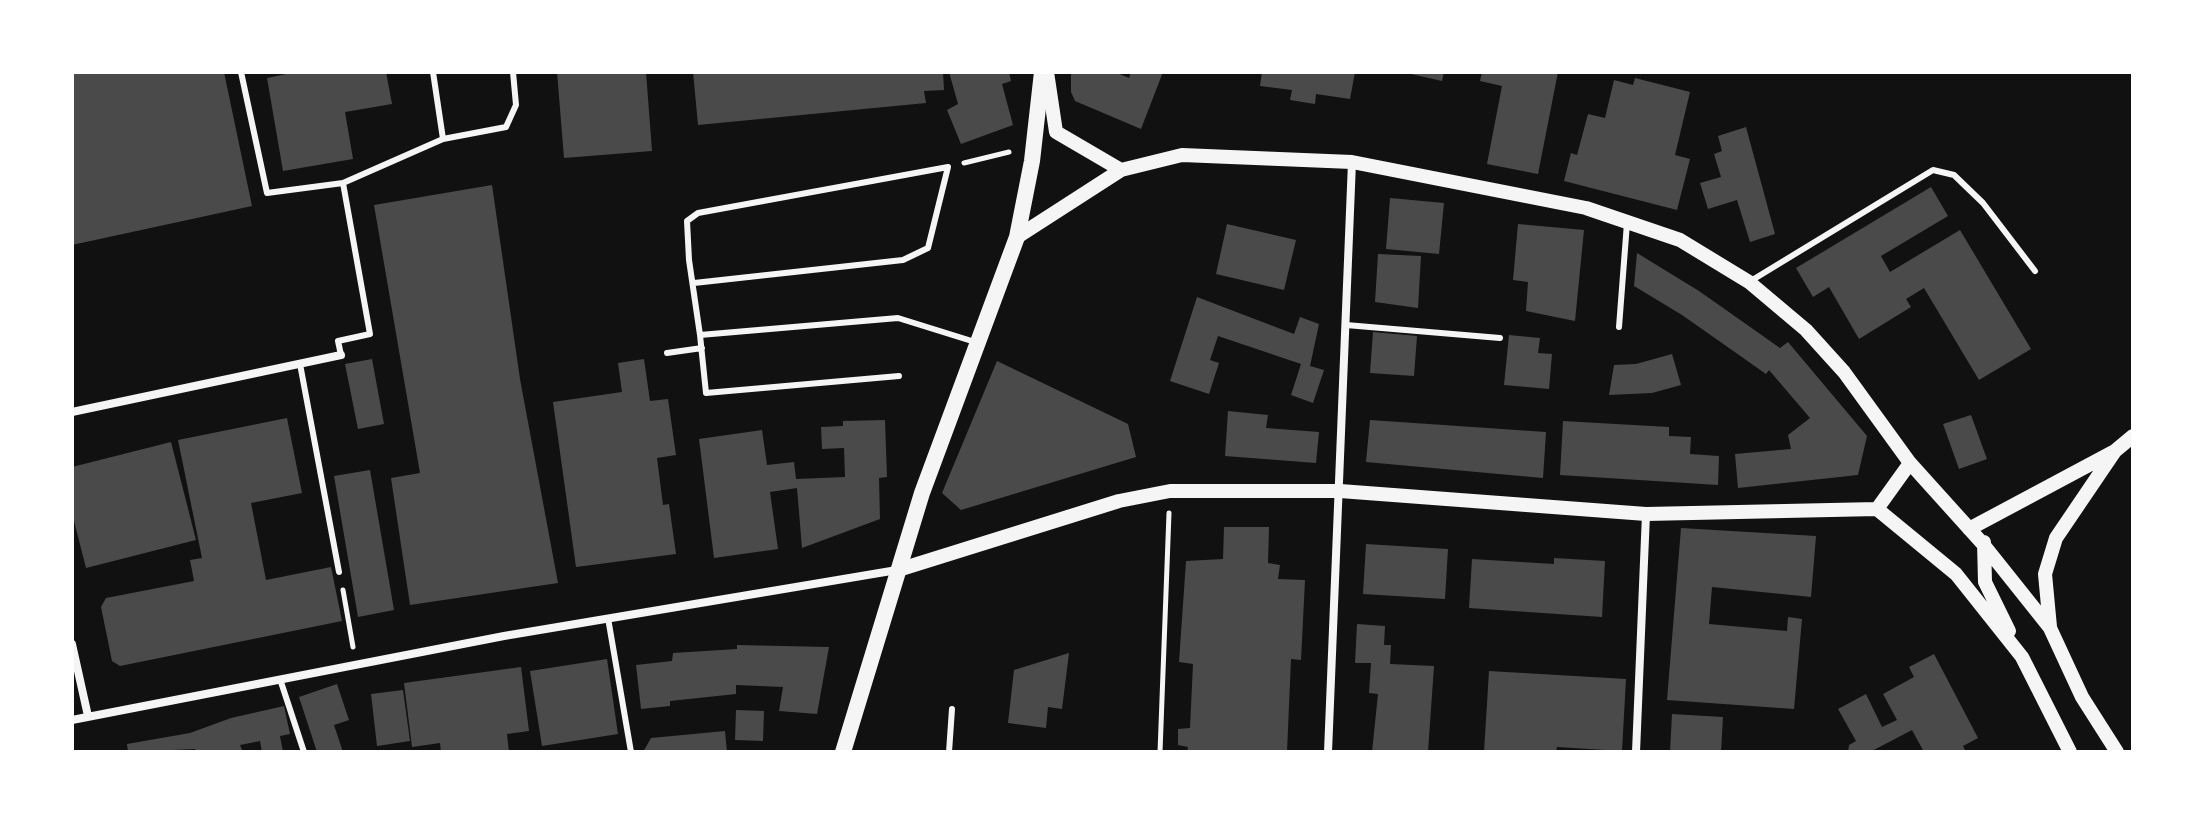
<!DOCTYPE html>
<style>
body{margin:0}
#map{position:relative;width:2205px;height:824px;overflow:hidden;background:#111;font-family:"Sofia Sans Condensed",sans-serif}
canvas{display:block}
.frame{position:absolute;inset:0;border:74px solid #fff;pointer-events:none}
</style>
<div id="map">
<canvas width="2205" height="824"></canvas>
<div class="frame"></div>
</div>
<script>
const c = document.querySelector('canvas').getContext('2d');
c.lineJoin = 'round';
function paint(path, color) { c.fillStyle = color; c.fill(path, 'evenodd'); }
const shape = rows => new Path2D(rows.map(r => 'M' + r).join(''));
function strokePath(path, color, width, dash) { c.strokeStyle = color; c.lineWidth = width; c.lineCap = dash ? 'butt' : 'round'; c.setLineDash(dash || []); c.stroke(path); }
paint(shape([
 [72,72,224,72,252,206,72,245],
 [296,72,386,72,392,104,345,112,353,159,283,171,267,78],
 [557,72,646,72,652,151,564,158],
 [693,72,943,72,944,90,924,91,926,103,698,125],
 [949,72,1009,72,1011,81,1002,84,1013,125,961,144,947,110,958,104],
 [1071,72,1115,72,1129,78,1131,72,1163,72,1141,129,1075,101,1071,92],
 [1262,72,1355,72,1350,99,1316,94,1315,104,1290,100,1292,90,1260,86],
 [1402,72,1444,72,1442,81],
 [1482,72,1558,72,1538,174,1487,164,1502,86,1480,81],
 [1635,78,1690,92,1675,155,1690,159,1677,210,1564,181,1571,153,1577,155,1588,114,1605,118,1614,80,1633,85],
 [1746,127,1775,234,1750,242,1737,200,1708,209,1700,183,1721,177,1714,154,1722,151,1718,136],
 [492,185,520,379,558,583,410,605,391,478,420,473,374,205],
 [1931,187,1948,216,1881,256,1890,272,1960,230,2031,349,1979,380,1924,288,1906,299,1911,307,1859,339,1829,287,1813,297,1796,268],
 [1390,198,1444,203,1439,254,1386,249],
 [1227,224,1296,240,1284,290,1216,274],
 [1518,224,1584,230,1575,321,1526,311,1528,282,1513,280],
 [1637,253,1699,291,1780,348,1788,342,1867,436,1858,475,1738,488,1735,454,1791,449,1788,435,1810,418,1769,370,1766,374,1682,315,1634,286],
 [1378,254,1421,256,1418,308,1375,302],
 [1197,297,1294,334,1300,317,1319,324,1310,366,1324,370,1313,403,1291,395,1301,364,1218,336,1210,360,1219,363,1209,394,1170,381],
 [1373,332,1417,336,1414,376,1370,373],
 [1509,335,1540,338,1538,353,1552,354,1549,389,1504,385],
 [1672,354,1681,385,1652,393,1609,395,1614,365,1636,364],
 [372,359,384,424,358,429,345,364],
 [644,359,650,401,668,399,676,455,657,458,663,505,669,504,676,554,576,567,553,402,622,392,618,363],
 [997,361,1128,424,1136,457,961,510,942,493],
 [1228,411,1268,415,1266,428,1319,432,1316,463,1225,456],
 [1971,415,1987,459,1959,469,1943,424],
 [287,418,302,493,251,503,266,580,331,567,342,621,120,666,112,661,101,607,106,598,194,581,190,560,202,558,178,440],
 [885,420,887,477,879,478,880,519,802,548,797,488,770,492,778,549,714,558,699,439,762,430,767,465,794,462,796,479,845,477,844,448,822,449,821,427,843,426,843,421],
 [1370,420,1546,432,1543,478,1366,462],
 [1563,421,1669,427,1669,436,1691,437,1690,454,1719,456,1718,485,1560,475],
 [171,442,196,540,86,568,72,513,72,467],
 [370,470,394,610,358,617,334,476],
 [1224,527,1269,527,1268,563,1280,565,1278,579,1305,580,1301,660,1291,659,1287,752,1187,752,1188,747,1178,745,1178,729,1190,728,1193,664,1179,662,1186,561,1223,559],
 [1681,528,1816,536,1811,597,1712,587,1709,624,1787,631,1788,617,1802,619,1794,709,1667,700],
 [1366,544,1448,549,1445,599,1363,594],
 [1554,558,1605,561,1602,617,1469,608,1472,559,1554,564],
 [1357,624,1385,626,1384,645,1391,645,1390,664,1434,666,1428,752,1372,752,1378,694,1369,693,1371,663,1355,663],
 [737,645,829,647,817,714,779,711,783,687,736,685,736,694,670,701,670,706,641,709,636,665,672,661,673,653,737,649],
 [1069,653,1062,709,1048,707,1046,728,1008,723,1014,670],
 [1934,654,1978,738,1963,746,1966,752,1924,752,1912,730,1870,752,1848,752,1849,745,1856,741,1838,709,1866,694,1882,727,1897,720,1883,694,1914,677,1909,667],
 [607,659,618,734,542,746,530,671],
 [521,667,529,731,507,734,509,752,441,752,440,743,412,747,404,683],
 [1489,671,1626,679,1622,751,1557,747,1556,752,1484,752],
 [337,684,349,720,334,725,343,752,317,752,299,697],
 [403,690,410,741,377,746,371,694],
 [284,706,290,734,280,736,283,752,262,752,260,741,240,745,243,752,196,752,195,749,128,752,127,744,190,733,231,718],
 [736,710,764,711,763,741,735,740],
 [1672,714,1723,717,1721,752,1670,752],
 [725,731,727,752,643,752,651,738]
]), '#4a4a4a');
strokePath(shape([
 [964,163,1009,152],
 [343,590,353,647],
 [1160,752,1169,513]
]), '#f5f5f5', 5);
strokePath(shape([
 [241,72,267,193,343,183,443,139,433,72],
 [443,139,506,127,516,105,513,72],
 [1749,282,1933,170,1954,175,1983,203,2035,271],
 [694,283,903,260,928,248,948,167,698,213,687,221,689,260,700,335,898,318,975,342],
 [1346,325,1500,338],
 [1619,327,1627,223],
 [700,335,706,393,899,376],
 [667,353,702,348],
 [341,355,338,341,370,334,343,183],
 [300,364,339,572],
 [608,618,631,752],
 [280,679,304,752],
 [949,752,952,709]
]), '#f5f5f5', 6);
strokePath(shape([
 [72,412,341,355],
 [72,644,88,716],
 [72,720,504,636,897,570],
 [1328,752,1352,162],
 [1636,752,1646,514]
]), '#f5f5f5', 8);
strokePath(shape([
 [1047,72,1056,132,1121,170],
 [1017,237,1121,170,1182,155,1352,162,1586,208,1680,240,1749,282,1806,330,1844,372,1910,463,1983,544,2050,628,2082,697,2117,752],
 [1877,509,1956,574,2022,657,2070,752],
 [1877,509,1910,463],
 [1969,529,2115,451,2133,436],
 [1984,542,1985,582,2009,631],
 [898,570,1119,501,1170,491,1340,491,1646,514,1877,509],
 [2050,627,2045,574,2056,538,2115,451]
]), '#f5f5f5', 14);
strokePath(shape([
 [843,752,922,493,1017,237,1032,161,1042,72]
]), '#f5f5f5', 16);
</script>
